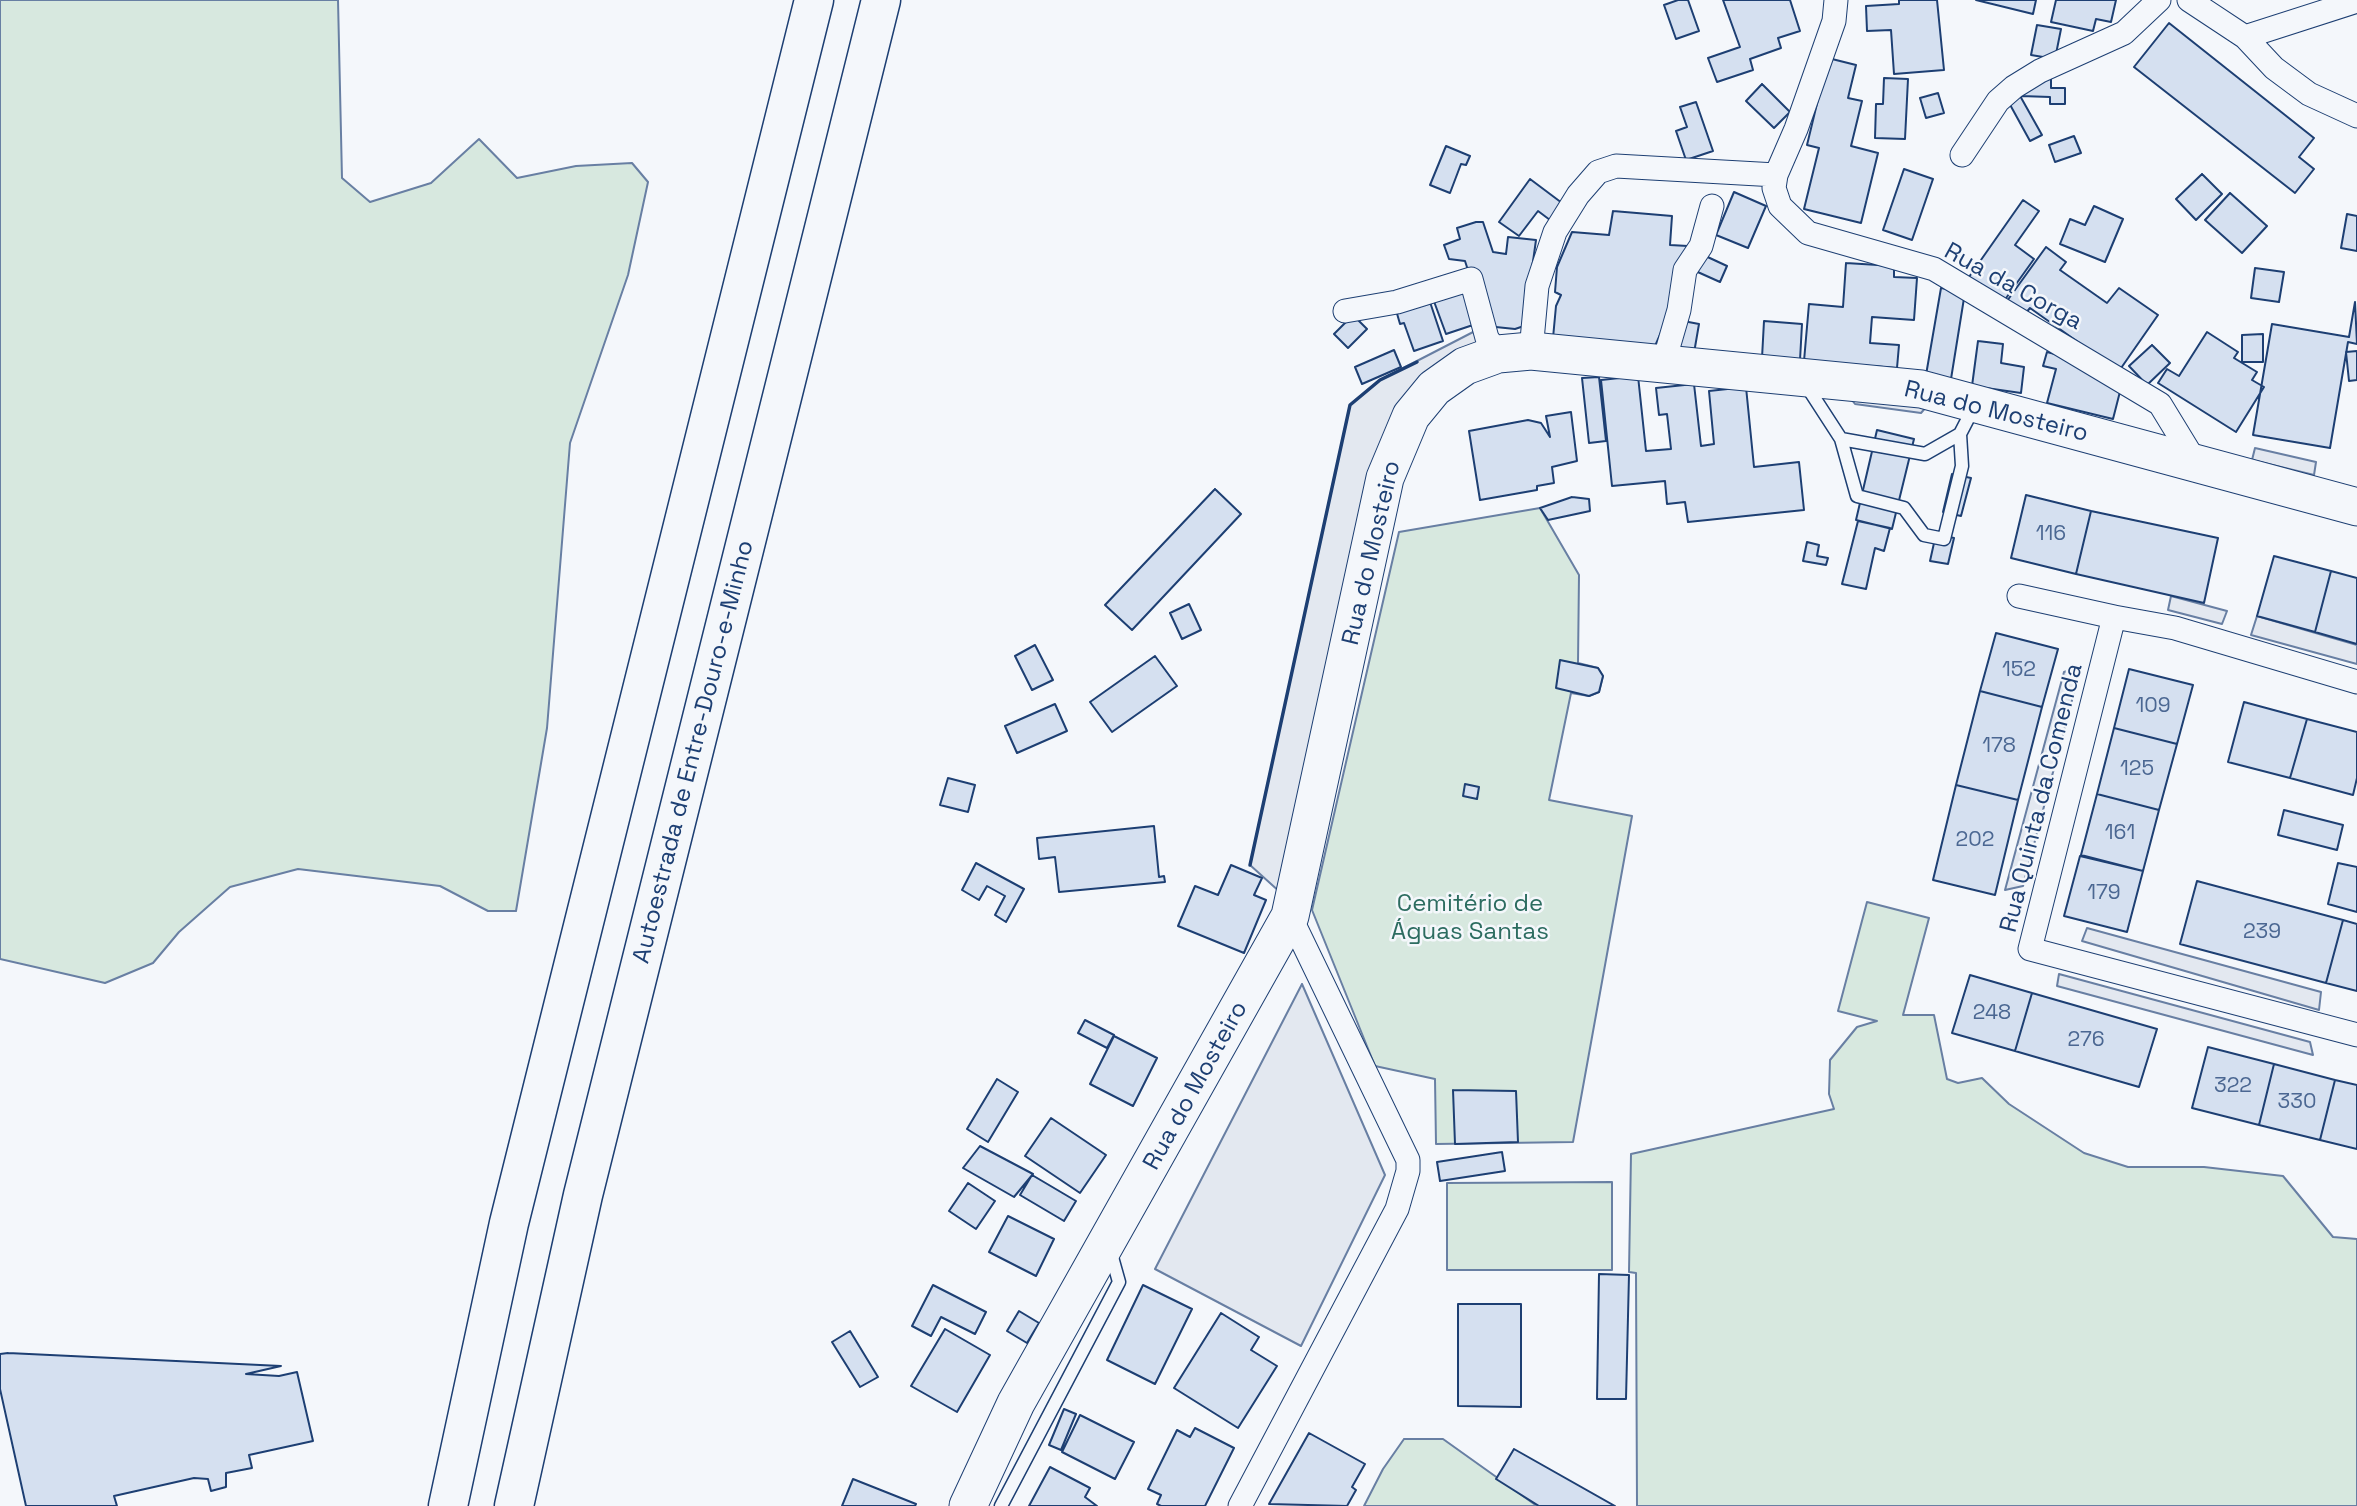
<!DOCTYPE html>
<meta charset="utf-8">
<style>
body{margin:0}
canvas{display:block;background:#f4f7fb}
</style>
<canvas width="2357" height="1506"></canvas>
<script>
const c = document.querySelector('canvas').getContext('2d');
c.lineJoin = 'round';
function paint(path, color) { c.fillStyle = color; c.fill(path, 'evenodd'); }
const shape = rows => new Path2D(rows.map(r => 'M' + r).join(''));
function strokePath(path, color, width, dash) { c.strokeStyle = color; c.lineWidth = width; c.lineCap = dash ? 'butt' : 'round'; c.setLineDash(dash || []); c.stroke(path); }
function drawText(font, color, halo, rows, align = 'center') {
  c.font = font + ' "Space Grotesk",sans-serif'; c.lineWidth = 5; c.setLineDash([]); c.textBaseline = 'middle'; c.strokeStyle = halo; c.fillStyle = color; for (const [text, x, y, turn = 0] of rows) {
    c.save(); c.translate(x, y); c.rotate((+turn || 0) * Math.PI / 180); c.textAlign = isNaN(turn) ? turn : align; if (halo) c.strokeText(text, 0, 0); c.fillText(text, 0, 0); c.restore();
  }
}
const green = shape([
 [0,0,338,0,342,178,370,202,431,183,479,139,517,178,576,166,632,163,648,182,628,275,570,443,547,728,516,911,488,911,440,886,298,869,230,887,179,932,153,963,105,983,0,959,0,0],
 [1540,508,1579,575,1578,663,1598,668,1603,676,1599,692,1589,696,1571,693,1549,800,1632,816,1573,1142,1436,1144,1435,1079,1375,1066,1312,910,1399,532,1540,508],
 [1867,902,1929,918,1903,1015,1934,1015,1947,1079,1958,1083,1982,1078,2009,1104,2084,1153,2128,1167,2204,1167,2283,1176,2333,1237,2357,1239,2357,1506,1637,1506,1636,1273,1629,1272,1631,1154,1834,1109,1829,1094,1830,1060,1857,1027,1877,1021,1838,1011,1867,902],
 [1612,1182,1612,1270,1447,1270,1447,1183,1612,1182],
 [1404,1439,1443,1439,1537,1506,1364,1506,1383,1469,1404,1439]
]);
paint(green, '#d7e8df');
strokePath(green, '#687fa3', 2);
const parking = shape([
 [1477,330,1481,344,1427,377,1281,893,1250,865,1350,405,1380,380,1477,330],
 [1847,394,1927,406,1921,413,1855,404,1847,394],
 [2255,448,2316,462,2314,475,2252,460,2255,448],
 [2171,596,2227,611,2222,624,2168,610,2171,596],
 [2257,616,2357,645,2357,664,2251,635,2257,616],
 [2081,666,2023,886,2005,890,2064,672,2081,666],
 [2087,928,2321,992,2319,1010,2082,941,2087,928],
 [2059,974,2310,1042,2313,1055,2057,986,2059,974],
 [1302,984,1385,1175,1301,1346,1155,1269,1302,984]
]);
paint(parking, '#e3e8f0');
strokePath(parking, '#687fa3', 2);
const building = shape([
 [1678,0,1688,0,1699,31,1676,39,1664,5,1678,0],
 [1723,0,1790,0,1800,31,1778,38,1781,48,1750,59,1753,70,1717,82,1708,58,1740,47,1723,0],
 [1899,0,1937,0,1944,70,1894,74,1891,30,1867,31,1866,6,1899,4,1899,0],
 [1976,0,2036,0,2033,14,1976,0],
 [2056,0,2116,0,2111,22,2096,19,2093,31,2051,22,2056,0],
 [2169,23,2314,138,2299,157,2314,169,2295,193,2134,67,2169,23],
 [2037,25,2061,29,2055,59,2031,55,2037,25],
 [1828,58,1856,65,1848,98,1862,101,1851,146,1878,153,1861,223,1804,209,1819,148,1807,145,1828,58],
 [1884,78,1908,79,1905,139,1875,138,1876,104,1883,104,1884,78],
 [2020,78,2051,78,2051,88,2065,88,2065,104,2050,104,2050,97,2021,96,2020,78],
 [1762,84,1790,112,1774,128,1746,101,1762,84],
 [1938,93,1944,113,1926,118,1920,98,1938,93],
 [2019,94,2042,135,2030,141,2008,101,2019,94],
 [1696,102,1713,151,1686,160,1676,131,1687,127,1680,107,1696,102],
 [2074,136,2081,153,2055,162,2049,145,2074,136],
 [1446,146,1470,156,1466,165,1461,164,1450,193,1430,185,1446,146],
 [1904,169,1933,179,1912,240,1883,230,1904,169],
 [2202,174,2222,194,2196,220,2176,199,2202,174],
 [1530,179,1566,206,1554,223,1538,211,1519,236,1499,222,1530,179],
 [1734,192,1766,206,1748,248,1716,235,1734,192],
 [2230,193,2267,226,2242,253,2205,220,2230,193],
 [2023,200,2039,211,2015,245,2034,259,2004,301,1969,277,2023,200],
 [2094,206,2123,219,2105,262,2060,244,2070,219,2085,225,2094,206],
 [1613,211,1672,216,1670,245,1688,246,1672,308,1655,346,1553,338,1556,306,1561,295,1555,292,1557,267,1572,232,1609,235,1613,211],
 [2347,214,2357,216,2357,251,2341,248,2347,214],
 [1476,222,1483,222,1493,252,1506,254,1508,237,1536,240,1524,326,1515,329,1486,326,1465,261,1449,259,1444,245,1460,239,1457,228,1476,222],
 [2046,247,2066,262,2060,270,2107,303,2119,288,2158,315,2119,371,2030,308,2025,314,2007,301,2046,247],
 [1699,253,1727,266,1720,282,1691,269,1699,253],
 [1846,263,1894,266,1894,277,1917,278,1914,320,1872,317,1870,343,1899,345,1897,368,1804,361,1809,304,1843,307,1846,263],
 [2255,268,2284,272,2279,302,2251,298,2255,268],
 [1468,284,1482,322,1446,334,1432,296,1468,284],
 [1941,288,1965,292,1951,379,1926,375,1941,288],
 [1429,299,1443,341,1414,351,1404,323,1400,324,1396,310,1429,299],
 [2355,302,2357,344,2348,342,2330,448,2253,435,2272,324,2349,337,2355,302],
 [1353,315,1367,329,1348,348,1334,334,1353,315],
 [1678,320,1699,324,1694,353,1672,349,1678,320],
 [1764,321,1802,324,1800,360,1762,358,1764,321],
 [2207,332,2238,352,2234,358,2257,372,2252,380,2264,387,2236,432,2158,383,2167,369,2179,376,2207,332],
 [2263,334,2263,362,2242,362,2242,335,2263,334],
 [1978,341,2003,344,2001,363,2024,367,2021,393,1972,386,1978,341],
 [2152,345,2170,363,2147,385,2129,366,2152,345],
 [1394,350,1401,367,1362,384,1355,367,1394,350],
 [2357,351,2357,380,2349,381,2346,352,2357,351],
 [2047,352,2125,372,2113,419,2047,403,2056,369,2043,366,2047,352],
 [1638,376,1646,451,1671,449,1667,414,1659,415,1656,388,1694,384,1701,446,1714,444,1709,391,1746,387,1754,467,1799,462,1804,510,1688,522,1685,502,1667,504,1665,481,1612,486,1601,380,1638,376],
 [1599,377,1606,441,1589,443,1582,378,1599,377],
 [1571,412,1577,461,1552,467,1554,483,1537,486,1537,490,1480,500,1469,431,1528,420,1541,423,1550,437,1546,416,1571,412],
 [1877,430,1914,439,1892,529,1856,520,1877,430],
 [1952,474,1971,478,1961,516,1943,512,1952,474],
 [1215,489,1241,514,1132,630,1105,605,1215,489],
 [2026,495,2091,511,2076,574,2011,558,2026,495],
 [1572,497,1589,499,1590,511,1548,520,1540,508,1572,497],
 [2091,511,2218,538,2204,603,2076,574,2091,511],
 [1858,521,1890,528,1884,551,1875,548,1866,589,1842,584,1858,521],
 [1936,534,1954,538,1948,564,1930,561,1936,534],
 [1807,542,1819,545,1817,556,1828,558,1826,565,1803,561,1807,542],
 [2274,556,2331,571,2315,632,2257,616,2274,556],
 [2331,571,2357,578,2357,644,2315,632,2331,571],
 [1189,604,1201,630,1182,639,1170,613,1189,604],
 [1996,633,2058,649,2042,707,1980,691,1996,633],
 [1035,645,1053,680,1032,690,1015,656,1035,645],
 [1155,656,1177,686,1112,732,1090,702,1155,656],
 [1560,660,1598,668,1603,676,1599,692,1589,696,1556,688,1560,660],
 [2129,669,2193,685,2177,744,2114,728,2129,669],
 [1980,691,2042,707,2018,800,1956,785,1980,691],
 [2244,702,2307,719,2290,778,2228,762,2244,702],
 [1055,704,1067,731,1017,753,1005,726,1055,704],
 [2307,719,2357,732,2357,778,2353,795,2290,778,2307,719],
 [2114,728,2177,744,2159,810,2097,794,2114,728],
 [948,778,975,785,968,812,940,805,948,778],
 [1465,784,1479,787,1477,799,1463,796,1465,784],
 [1956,785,2018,800,1995,895,1933,880,1956,785],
 [2097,794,2159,810,2143,871,2081,855,2097,794],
 [2284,810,2343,825,2337,850,2278,835,2284,810],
 [1154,826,1159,877,1164,876,1165,882,1059,892,1055,857,1039,859,1037,838,1154,826],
 [2080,856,2143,871,2127,932,2064,916,2080,856],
 [976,863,1024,889,1006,922,995,915,1005,896,987,886,979,900,962,890,976,863],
 [2338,863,2357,867,2357,912,2328,904,2338,863],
 [1231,865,1262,878,1254,895,1266,900,1244,953,1178,926,1195,886,1218,895,1231,865],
 [2197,881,2343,920,2326,983,2180,944,2197,881],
 [2343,920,2357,924,2357,991,2326,983,2343,920],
 [1970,975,2032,993,2015,1051,1952,1033,1970,975],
 [2032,993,2157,1029,2139,1087,2015,1051,2032,993],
 [1085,1020,1114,1035,1107,1048,1078,1033,1085,1020],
 [1114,1036,1157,1058,1133,1106,1090,1084,1114,1036],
 [2208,1047,2274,1064,2259,1125,2192,1108,2208,1047],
 [2274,1064,2335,1080,2320,1140,2259,1125,2274,1064],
 [997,1079,1018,1092,988,1142,967,1129,997,1079],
 [2335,1080,2357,1085,2357,1149,2320,1140,2335,1080],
 [1453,1090,1516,1091,1518,1142,1455,1144,1453,1090],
 [1051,1118,1106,1155,1080,1193,1025,1156,1051,1118],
 [980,1146,1033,1174,1014,1197,963,1168,980,1146],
 [1502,1152,1505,1171,1440,1181,1437,1162,1502,1152],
 [1032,1175,1076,1201,1064,1221,1020,1195,1032,1175],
 [968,1183,995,1201,976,1229,949,1211,968,1183],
 [1008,1216,1054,1239,1036,1276,989,1252,1008,1216],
 [1599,1274,1629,1275,1626,1399,1597,1399,1599,1274],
 [933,1285,986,1312,975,1334,941,1317,931,1336,912,1326,933,1285],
 [1143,1285,1192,1309,1155,1384,1107,1360,1143,1285],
 [1458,1304,1521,1304,1521,1407,1458,1406,1458,1304],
 [1019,1311,1039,1323,1027,1343,1007,1331,1019,1311],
 [1221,1313,1259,1337,1251,1350,1277,1366,1238,1428,1174,1388,1221,1313],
 [945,1329,990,1355,957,1412,911,1386,945,1329],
 [850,1331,878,1377,860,1387,832,1342,850,1331],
 [8,1353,281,1366,246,1374,279,1376,297,1372,313,1441,249,1455,252,1468,226,1473,226,1487,211,1491,208,1479,194,1478,114,1496,117,1506,26,1506,0,1389,0,1354,8,1353],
 [1064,1409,1076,1414,1061,1450,1049,1445,1064,1409],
 [1080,1415,1134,1442,1115,1479,1062,1452,1080,1415],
 [1195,1428,1234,1448,1205,1506,1161,1506,1157,1504,1161,1495,1148,1489,1177,1430,1190,1437,1195,1428],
 [1309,1433,1365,1464,1352,1487,1356,1490,1347,1506,1269,1504,1309,1433],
 [1514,1449,1615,1506,1539,1506,1496,1479,1514,1449],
 [1050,1467,1090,1488,1085,1497,1097,1506,1029,1506,1050,1467],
 [853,1479,916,1504,915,1506,842,1506,853,1479]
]);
paint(building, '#d5e0f0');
strokePath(building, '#1d3f73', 2);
const lane = shape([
 [1806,385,1841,439,1925,454,1960,434,1974,407],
 [1841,439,1857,496,1904,508,1924,535,1944,539,1962,466,1960,434],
 [1001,1506,1119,1282,1110,1250]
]);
const street = shape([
 [1836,0,1834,21,1796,129,1776,175,1774,188,1780,206,1808,233,1934,269,2160,404,2196,463],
 [2189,0,2245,37,2274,68,2309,94,2357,116],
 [2245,37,2357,1],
 [1962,155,1998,101,2014,87,2040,71,2124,33,2159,0],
 [1345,311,1397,302,1471,279,1487,338,1498,354],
 [1531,351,1537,286,1555,232,1578,195,1598,172,1616,166,1776,175],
 [1663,365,1679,310,1685,270,1701,246,1712,206],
 [2019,596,2114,617],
 [2357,682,2175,628,2114,617,2030,949,2357,1035],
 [1240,1506,1397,1209,1408,1171,1408,1160,1290,916]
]);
const primary = shape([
 [968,1506,1016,1403,1290,916,1385,478,1411,416,1434,388,1465,366,1498,354,1531,351,1921,389,2357,507]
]);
const highway = shape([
 [448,1506,509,1223,814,0],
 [514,1506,583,1195,881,0]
]);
strokePath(lane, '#1d3f73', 15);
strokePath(street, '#1d3f73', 25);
strokePath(primary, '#1d3f73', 39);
strokePath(highway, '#1d3f73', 41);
strokePath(lane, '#f4f7fb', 12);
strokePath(street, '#f4f7fb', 23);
strokePath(primary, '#f4f7fb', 37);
strokePath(highway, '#f4f7fb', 38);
strokePath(shape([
 [1250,865,1350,405,1380,380,1417,362]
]), '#1d3f73', 3.5);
drawText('21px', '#4b6792', null, [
 ["116",2051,534],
 ["152",2019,670],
 ["109",2153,706],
 ["178",1999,746],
 ["125",2137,769],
 ["161",2120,833],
 ["202",1975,840],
 ["179",2104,893],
 ["239",2262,932],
 ["248",1992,1013],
 ["276",2086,1040],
 ["322",2233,1086],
 ["330",2297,1102]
]);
drawText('24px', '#1d3f73', '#f4f7fb', [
 ["Rua da Corga",2013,287,29],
 ["Rua do Mosteiro",1996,412,14],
 ["Rua do Mosteiro",1372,553,-77],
 ["Autoestrada de Entre-Douro-e-Minho",694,752,-76],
 ["Rua Quinta da Comenda",2042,798,-76],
 ["Rua do Mosteiro",1196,1086,-61]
]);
drawText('24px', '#2c6c60', '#f4f7fb', [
 ["Cemitério de",1470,904],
 ["Águas Santas",1470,932]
]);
</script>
